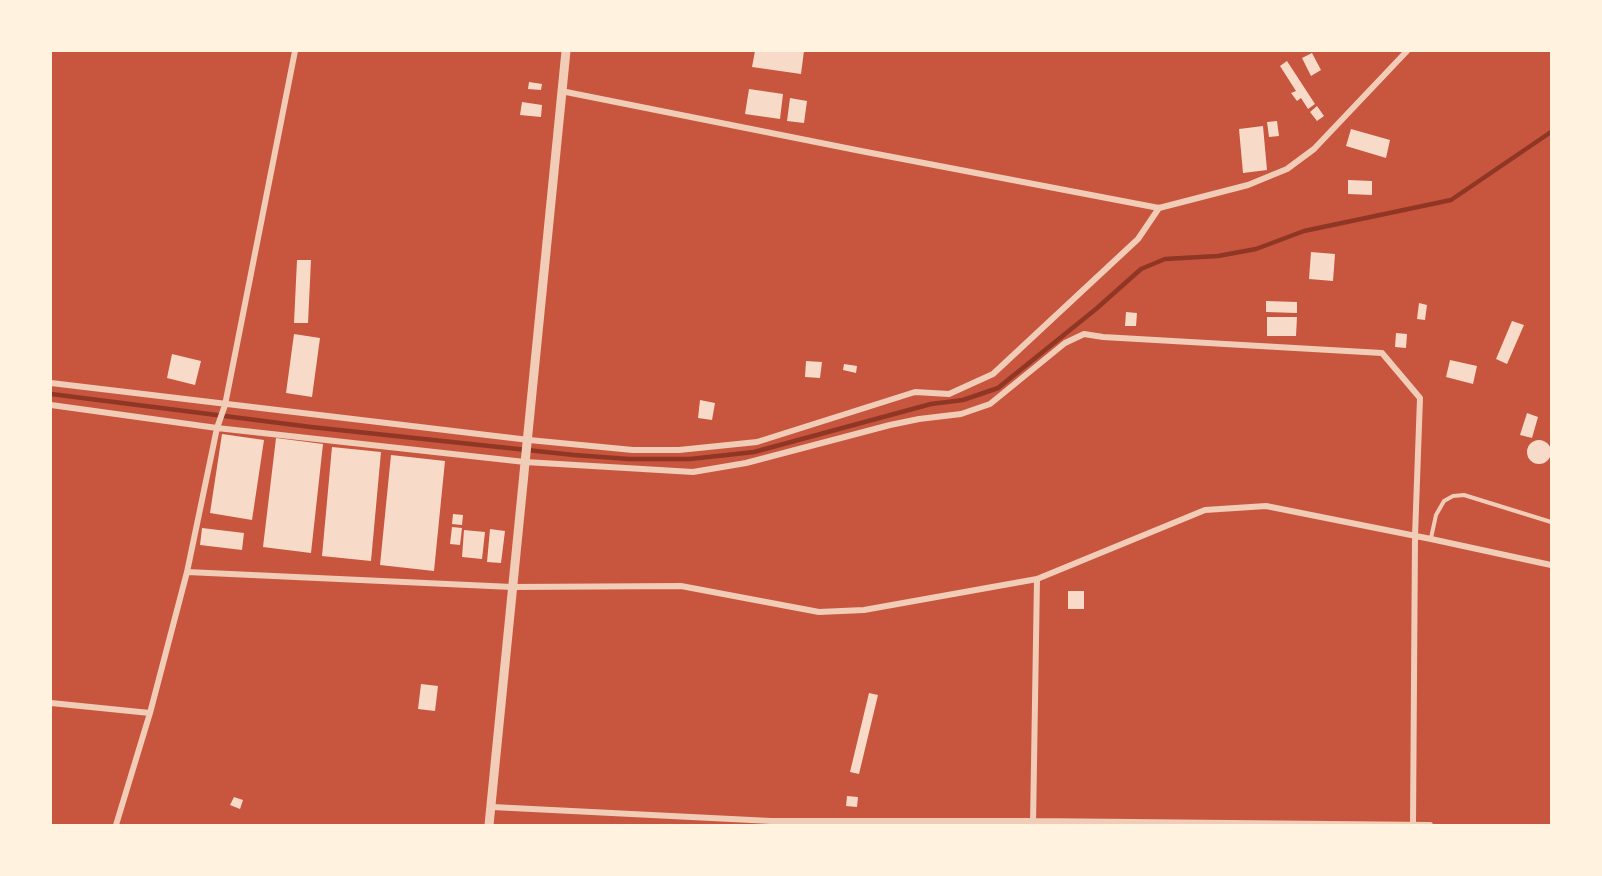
<!DOCTYPE html>
<style>
body{margin:0}
#map{position:relative;width:1602px;height:876px;overflow:hidden;background:#c8553d;font-family:Literata,serif}
canvas{display:block}
.frame{position:absolute;inset:0;border:52px solid #fff3e0;pointer-events:none}
</style>
<div id="map">
<canvas width="1602" height="876"></canvas>
<div class="frame"></div>
</div>
<script>
const c = document.querySelector('canvas').getContext('2d');
c.lineJoin = 'round';
const shape = rows => new Path2D(rows.map(r => 'M' + r).join(''));
function strokePath(path, color, width, dash) { c.strokeStyle = color; c.lineWidth = width; c.lineCap = dash ? 'butt' : 'round'; c.setLineDash(dash || []); c.stroke(path); }
function paint(path, color) { c.fillStyle = color; c.fill(path, 'evenodd'); }
strokePath(shape([
 [51,394,311,427,574,455,629,459,690,459,754,452,931,404,963,400,998,388,1096,309,1141,269,1165,259,1218,256,1256,249,1304,231,1451,200,1551,132]
]), '#8f3625', 4.5);
paint(shape([
 [755,51,804,51,801,74,752,67],
 [1312,53,1321,70,1311,76,1302,58],
 [1287,61,1315,104,1308,109,1301,98,1297,101,1291,93,1296,91,1280,66],
 [529,82,542,84,541,90,528,89],
 [749,89,783,94,780,119,745,114],
 [790,98,807,101,804,123,787,121],
 [522,102,542,105,541,117,520,115],
 [1317,106,1324,116,1317,121,1310,112],
 [1277,121,1279,136,1269,137,1267,122],
 [1263,126,1267,170,1243,173,1239,129],
 [1351,129,1390,140,1386,158,1346,146],
 [1348,180,1372,181,1372,195,1348,194],
 [1311,252,1335,254,1333,281,1309,279],
 [297,260,311,260,308,323,294,323],
 [1266,301,1297,302,1297,313,1266,312],
 [1419,303,1427,305,1425,320,1417,319],
 [1126,312,1137,313,1136,326,1125,326],
 [1267,317,1297,317,1296,336,1267,336],
 [1512,321,1524,325,1507,364,1496,359],
 [1396,333,1407,334,1406,348,1395,347],
 [294,334,320,338,312,397,286,393],
 [172,354,201,361,195,385,167,378],
 [1450,360,1477,366,1473,384,1446,377],
 [806,361,822,362,820,378,805,377],
 [844,364,857,366,856,373,843,370],
 [700,400,715,403,712,420,698,418],
 [1527,413,1538,417,1532,438,1520,435],
 [222,434,264,440,252,520,210,513],
 [276,438,323,444,311,553,263,547],
 '1527 452a12 12 0 1 1 24 0a12 12 0 1 1-24 0Z',
 [332,447,381,452,371,561,322,556],
 [391,455,445,461,434,571,380,565],
 [453,514,463,515,462,525,452,524],
 [452,527,462,528,460,545,450,544],
 [202,528,244,533,242,550,200,545],
 [490,529,505,531,501,563,487,562],
 [464,530,485,532,482,559,462,557],
 [1068,591,1084,591,1084,609,1068,609],
 [421,684,438,686,435,711,418,709],
 [869,693,878,695,859,774,850,772],
 [847,796,858,797,857,807,846,806],
 [234,797,243,800,240,809,230,805]
]), '#f7dbc8');
strokePath(shape([
 [1431,538,1436,515,1444,501,1453,496,1464,495,1551,522]
]), '#f1ccb7', 4);
strokePath(shape([
 [561,91,861,151,1159,208,1248,185,1287,169,1314,149,1407,51],
 [51,383,529,440,633,450,679,450,757,442,915,392,949,394,993,374,1138,239,1159,208],
 [51,405,217,428,525,462,693,472,746,463,890,425,919,419,961,414,990,404,1065,343,1084,334,1103,337,1382,353,1420,398,1415,536,1413,825],
 [187,572,512,587,681,586,819,612,864,610,1037,579,1205,510,1266,506,1431,539,1551,565],
 [51,703,150,713],
 [492,807,771,821,1033,821,1430,825],
 [116,825,150,713,187,572,217,428,225,405,295,51],
 [1033,825,1037,579]
]), '#f1ccb7', 6);
strokePath(shape([
 [489,825,566,51]
]), '#f1ccb7', 9);
</script>
